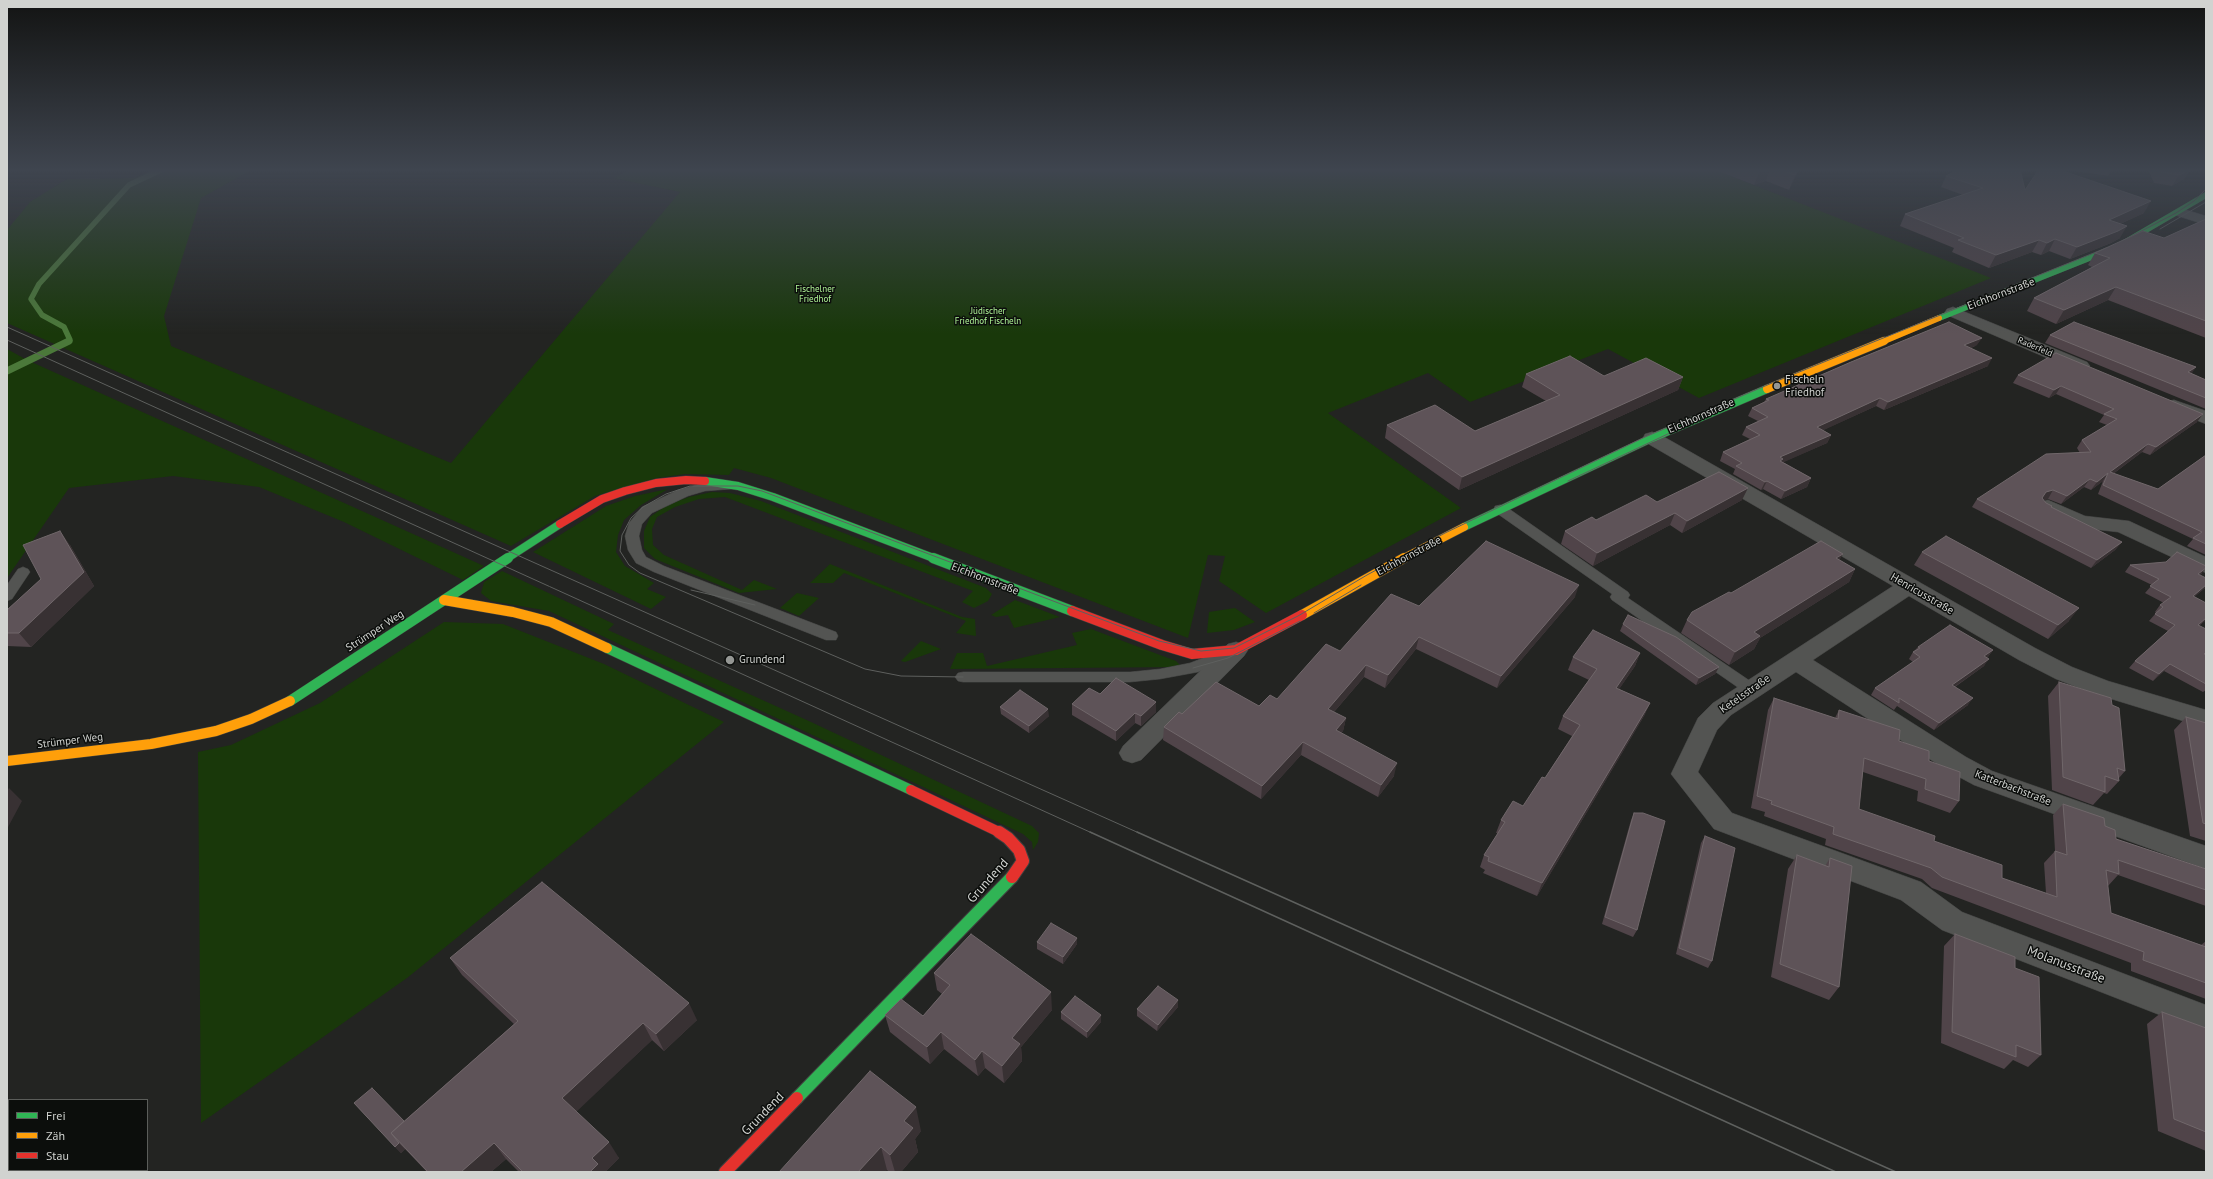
<!DOCTYPE html>
<meta charset="utf-8">
<style>
body{margin:0}
#map{position:relative;width:2213px;height:1179px;overflow:hidden;background:#232422;font-family:"PT Sans",sans-serif}
canvas{display:block}
.frame{position:absolute;inset:0;border:8px solid #d1d3d0;pointer-events:none}
.legend{position:absolute;left:8px;top:1099px;width:140px;height:72px;box-sizing:border-box;background:#0c0e0c;border:1px solid #5b5d5a;margin:0;padding:5px 7px;list-style:none;font-size:12px;color:#d1d3d0}
.legend li{display:flex;align-items:center;gap:8px;height:20px}
.legend b{width:20px;border:1px solid #5b5d5a}
</style>
<div id="map">
<canvas width="2213" height="1179"></canvas>
<div class="frame"></div>
<ul class="legend">
<li><b style="height:5px;background:#30b455"></b>Frei</li>
<li><b style="height:5px;background:#ff9f0a"></b>Zäh</li>
<li><b style="height:5px;background:#e5322d"></b>Stau</li>
</ul>
</div>
<script>
const c = document.querySelector('canvas').getContext('2d');
c.lineJoin = 'round';
function paint(path, color) { c.fillStyle = color; c.fill(path, 'evenodd'); }
const shape = rows => new Path2D(rows.map(r => 'M' + r).join(''));
function strokePath(path, color, width, dash) { c.strokeStyle = color; c.lineWidth = width; c.lineCap = dash ? 'butt' : 'round'; c.setLineDash(dash || []); c.stroke(path); }
function drawText(font, color, halo, rows, align = 'center') {
  c.font = font + ' "PT Sans",sans-serif'; c.lineWidth = 3; c.setLineDash([]); c.textBaseline = 'middle'; c.strokeStyle = halo; c.fillStyle = color; for (const [text, x, y, turn = 0] of rows) {
    c.save(); c.translate(x, y); c.rotate((+turn || 0) * Math.PI / 180); c.textAlign = isNaN(turn) ? turn : align; if (halo) c.strokeText(text, 0, 0); c.fillText(text, 0, 0); c.restore();
  }
}
paint(shape([
 [154,169,253,169,201,198,164,316,171,346,451,463,680,192,613,178,632,169,1713,169,1991,278,1699,398,1608,349,1470,402,1428,373,1328,413,1461,508,1266,613,1219,581,1225,556,1208,555,1188,638,771,478,734,468,729,475,685,474,657,478,595,496,511,546,7,323,7,230,30,202,67,179,134,178],
 [7,349,27,360,484,566,463,580,344,522,259,487,173,476,69,488,7,578],
 [668,489,641,505,624,520,618,535,616,552,625,566,654,583,647,589,666,597,651,609,533,552,606,506,635,496],
 [712,492,730,493,761,501,986,588,992,594,988,601,974,608,962,602,973,591,725,497,699,499,675,507,657,517,652,529,653,545,664,555,742,590,754,580,777,589,739,593,655,559,644,548,644,531,650,517,667,505,689,497],
 [830,564,962,617,975,619,976,636,956,633,966,621,844,573,833,583,810,583],
 [502,571,614,624,608,630,811,722,1032,826,1039,833,1038,842,1033,850,1032,842,1023,834,549,611,491,601,481,593,484,582],
 [797,593,819,598,799,616,780,608],
 [1015,600,1060,617,1014,628,1008,615,996,617,991,615],
 [1235,608,1255,622,1234,630,1207,633,1209,612],
 [444,622,503,624,604,664,724,722,407,978,201,1123,198,752,231,745,320,703],
 [1091,629,1176,661,1180,665,1177,667,950,669,957,653,983,653,987,666,1077,645,1072,633],
 [921,641,941,649,905,662,901,661]
]), '#19380a');
strokePath(shape([
 [67,342,70,340,64,327,42,315,31,299,39,284,129,185,163,169]
]), '#4b793a', 5.5);
strokePath(shape([
 [7,371,69,341]
]), '#4b793a', 7);
const lane = shape([
 [727,482,733,486,731,489,705,491,688,496,652,513,642,524,639,536,642,550,646,557,664,566,836,632,838,636,836,640,826,640,654,572,636,563,628,550,625,536,629,523,642,507,678,490,704,483,727,482],
 [1500,505,1505,506,1628,592,1630,595,1628,598,1756,685,1759,689,1756,693,1751,695,1746,693,1612,600,1610,597,1612,594,1495,512,1494,509,1495,506,1500,505],
 [23,567,28,569,30,572,12,599,7,601,7,585,18,569,23,567],
 [1229,648,1234,649,1236,653,1234,657,1198,672,1160,679,1130,682,963,682,958,681,955,677,958,673,963,672,1130,672,1160,669,1190,663,1229,648]
]);
const street = shape([
 [2180,208,2206,216,2206,225,2175,215,2173,212,2180,208],
 [1953,307,2087,362,2090,366,2087,370,2081,371,2075,370,1947,315,1945,312,1947,309,1953,307],
 [2174,400,2206,411,2206,424,2168,409,2165,405,2168,401,2174,400],
 [1652,432,1659,434,2035,648,2072,667,2108,681,2206,710,2206,728,2092,693,2056,679,2019,660,1909,596,1813,660,1966,757,1992,771,2206,846,2206,869,1974,785,1948,771,1796,672,1731,715,1717,730,1698,772,1732,813,1921,882,1962,912,2206,1005,2206,1033,1942,930,1901,900,1714,829,1671,774,1698,718,1713,703,1893,586,1645,442,1643,438,1645,434,1652,432],
 [2048,500,2085,516,2129,521,2206,557,2206,573,2118,532,2074,527,2041,510,2038,506,2041,502,2048,500],
 [1236,642,1244,644,1248,650,1244,656,1141,760,1132,763,1123,760,1119,753,1123,746,1228,644,1236,642]
]);
const fastFar3 = shape([
 [1939,318,2117,247,2206,195]
]);
const fastFar2 = shape([
 [705,481,738,486,773,497,936,559],
 [1464,527,1652,438,1767,389],
 [506,559,560,524]
]);
const fastFar1 = shape([
 [933,558,1072,611],
 [607,648,911,790],
 [290,701,508,558]
]);
const fast = shape([
 [797,1098,1012,877]
]);
const slowFar2 = shape([
 [1882,342,1939,318]
]);
const slowFar1 = shape([
 [1767,389,1884,341],
 [1402,559,1464,527]
]);
const slow = shape([
 [444,600,513,612,551,622,607,648],
 [1302,615,1404,558],
 [7,761,151,744,216,731,251,719,290,701]
]);
const jamFar2 = shape([
 [560,524,602,499,625,491,656,483,686,480,705,481]
]);
const jamFar1 = shape([
 [1072,611,1162,645,1192,654,1236,650,1302,615],
 [911,790,1001,833]
]);
const jam = shape([
 [999,832,1008,838,1019,850,1023,861,1012,877],
 [725,1172,797,1098]
]);
strokePath(lane, '#3f403f', 1);
strokePath(street, '#3f403f', 1);
strokePath(fastFar3, '#3f403f', 6);
strokePath(fastFar2, '#3f403f', 9);
strokePath(fastFar1, '#3f403f', 11);
strokePath(fast, '#3f403f', 14);
strokePath(slowFar2, '#3f403f', 6);
strokePath(slowFar1, '#3f403f', 9);
strokePath(slow, '#3f403f', 11);
strokePath(jamFar2, '#3f403f', 9);
strokePath(jamFar1, '#3f403f', 11);
strokePath(jam, '#3f403f', 14);
paint(lane, '#535452');
paint(street, '#535452');
strokePath(fastFar3, '#30b455', 6);
strokePath(fastFar2, '#30b455', 8);
strokePath(fastFar1, '#30b455', 10);
strokePath(fast, '#30b455', 12);
strokePath(slowFar2, '#ff9f0a', 6);
strokePath(slowFar1, '#ff9f0a', 8);
strokePath(slow, '#ff9f0a', 10);
strokePath(jamFar2, '#e5322d', 8);
strokePath(jamFar1, '#e5322d', 10);
strokePath(jam, '#e5322d', 12);
strokePath(shape([
 [2160,229,2206,202],
 [2128,238,2176,213,2194,201,2206,189],
 [7,327,1139,833],
 [7,340,1092,833],
 [1568,481,1689,424],
 [691,590,755,605],
 [1314,613,1361,585],
 [1193,668,1228,658,1300,621],
 [963,677,901,676,865,669,640,573,629,565,620,551,622,535,631,518,643,507,666,494,690,486,738,486,762,491,1159,641,1201,651,1234,648,1298,616,1367,575,1445,533,1645,437,1772,383,2106,248]
]), '#5e605e', 1);
strokePath(shape([
 [1090,832,1836,1172],
 [1137,832,1896,1172]
]), '#5e605e', 1.5);
paint(shape([
 [1713,169,1799,169,1789,190,1766,181,1754,185],
 [2039,169,2113,169,2108,176,2063,169,2063,171,2144,213,2120,224,2120,238,2111,243,2070,259,2049,251,2041,255,2032,252,1989,268,1952,252,1954,248,1900,226,1905,214,1963,195,1941,187,1946,176,2025,190],
 [2148,169,2191,169,2184,179,2172,186,2154,183],
 [2206,219,2206,338,2108,300,2056,324,2027,311,2034,298,2092,267,2088,265,2095,253,2164,238],
 [2050,335,2192,374,2206,380,2206,409,2045,343],
 [1977,345,1971,348,1988,366,1884,410,1876,406,1823,430,1831,435,1827,443,1783,462,1811,478,1807,487,1781,499,1763,489,1761,490,1733,474,1735,469,1720,461,1723,452,1750,439,1742,435,1746,427,1758,421,1748,416,1752,408,1764,402,1766,399],
 [1526,374,1604,376,1683,377,1678,390,1459,490,1385,438,1387,425,1475,431,1546,401,1522,387],
 [2018,375,2197,422,2150,455,2142,452,2113,474,2158,489,2206,455,2206,555,2187,546,2193,539,2098,494,2103,481,2091,490,2084,487,2061,504,2048,499,2043,500,2046,503,2052,508,2122,542,2115,550,2091,568,1972,507,1977,499,2080,453,2077,448,2082,440,2107,425,2099,422,2104,415,2056,394,2049,398,2013,383],
 [1742,500,1682,533,1670,525,1593,566,1561,544,1565,531,1596,520,1657,502],
 [70,545,94,586,31,647,7,646,7,610,41,579],
 [1922,552,2069,621,2048,639,1914,565],
 [1840,560,1855,569,1849,582,1760,638,1754,649,1729,665,1681,633,1687,620,1731,593],
 [2130,565,2202,573,2200,575,2205,588,2194,597,2206,603,2206,620,2200,625,2205,655,2206,655,2206,690,2203,692,2164,671,2153,681,2129,668,2135,661,2168,631,2149,621,2156,613,2155,612,2160,605,2164,603,2145,593,2152,585,2125,572],
 [1575,597,1497,688,1416,649,1385,688,1364,677,1334,712,1346,718,1343,731,1341,733,1394,776,1378,797,1301,755,1261,799,1163,740,1164,727,1182,714,1259,706,1277,699,1340,651],
 [1623,624,1719,667,1715,674,1696,685,1620,631],
 [1918,647,1993,650,1987,658,1984,666,1955,687,1968,705,1934,730,1897,706,1894,710,1871,695,1875,688,1913,662,1909,659,1913,652],
 [1640,653,1635,666,1619,689,1650,703,1644,716,1537,896,1483,873,1485,870,1480,867,1484,855,1498,833,1496,833,1501,820,1523,806,1545,778,1572,736,1558,729,1563,716,1589,680,1568,670,1573,657],
 [2059,682,2112,705,2125,771,2119,778,2119,781,2107,794,2104,793,2093,805,2052,790,2048,696],
 [1100,694,1156,712,1141,726,1135,723,1116,741,1072,715,1072,704],
 [1774,698,1835,718,1839,710,1899,741,1929,761,1959,801,1950,813,1917,801,1918,791,1863,772,1859,809,1934,841,2002,878,2046,893,2044,863,2055,851,2053,815,2063,804,2105,826,2116,839,2206,869,2206,906,2118,875,2108,886,2111,913,2201,945,2206,941,2206,999,2131,971,2131,963,1932,888,1922,879,1825,845,1826,839,1764,816,1765,812,1751,808,1768,710],
 [1000,707,1049,716,1029,733,1001,714],
 [2186,717,2206,723,2206,841,2190,836,2174,730],
 [1634,813,1637,930,1633,937,1602,924,1631,820],
 [1705,836,1712,961,1708,968,1676,954,1701,843],
 [1797,855,1825,866,1830,858,1839,987,1829,1000,1771,977,1788,869],
 [1955,934,2015,968,2041,1055,2028,1067,2013,1060,2004,1069,1941,1043,1944,946],
 [1077,938,1077,944,1063,964,1037,949,1037,942],
 [450,958,697,1020,664,1051,652,1040,576,1111,619,1158,605,1172,519,1172,506,1159,491,1172,427,1172,405,1149,401,1153,354,1103,404,1121,514,1024,462,975],
 [934,973,1052,1010,1021,1047,1022,1061,1004,1083,985,1068,978,1076,944,1049,930,1064,890,1032,885,1015,923,1016,942,994,937,990],
 [1178,1007,1157,1031,1137,1016,1137,1009],
 [1061,1012,1101,1022,1087,1038,1061,1019],
 [2162,1012,2206,1028,2206,1151,2158,1131,2147,1024],
 [921,1131,915,1139,918,1152,901,1172,889,1172,887,1170,779,1172]
]), '#504449');
paint(shape([
 [1765,169,1770,169,1766,181,1754,185,1760,170],
 [1798,169,1799,169,1789,190,1795,175],
 [2191,169,2184,179,2172,186,2179,175],
 [2151,201,2144,213,2102,232,2109,220],
 [2127,226,2120,238,2111,243,2070,259,2077,247],
 [2055,239,2049,251,2041,255,2047,243],
 [2039,240,2032,252,1989,268,1996,255],
 [2116,287,2108,300,2056,324,2064,310],
 [1982,338,1977,345,1960,353,1964,345],
 [1992,358,1988,366,1884,410,1888,402],
 [2196,367,2190,376,2188,372],
 [1683,377,1678,390,1459,490,1462,477],
 [2061,386,2056,394,2049,398,2054,390],
 [1880,398,1876,406,1813,435,1817,427],
 [2203,414,2197,422,2150,455,2156,447],
 [1831,435,1827,443,1782,463,1780,457],
 [2148,444,2142,452,2106,479,2110,472],
 [2108,473,2103,481,2091,490,2097,482],
 [1811,478,1807,487,1781,499,1785,491],
 [2090,479,2084,487,2061,504,2067,496],
 [1767,481,1763,489,1761,490,1765,482],
 [1748,488,1742,500,1682,533,1687,521],
 [2053,490,2048,499,2041,501,2036,506,2046,492],
 [1675,513,1670,525,1593,566,1597,553],
 [60,531,70,545,94,586,31,647,19,633,84,572],
 [2122,542,2115,550,2091,568,2097,560],
 [1843,554,1836,566,1836,558],
 [2206,568,2202,573,2192,581,2198,574],
 [1855,569,1849,582,1760,638,1754,649,1729,665,1735,652,1754,632],
 [1579,585,1575,597,1497,688,1501,676],
 [2206,585,2206,586,2205,588,2187,603,2193,596],
 [2079,608,2069,621,2048,639,2058,625],
 [2206,618,2206,620,2192,631,2198,625],
 [1419,637,1416,649,1385,688,1388,675],
 [1993,650,1988,657,1979,663,1984,656],
 [1640,653,1635,666,1611,701,1616,688],
 [1989,659,1984,666,1947,692,1952,685],
 [2170,664,2164,671,2153,681,2159,674],
 [1366,665,1364,677,1326,721,1328,709],
 [1719,667,1715,674,1696,685,1699,678],
 [1973,698,1968,705,1934,730,1939,723],
 [1156,702,1156,712,1141,726,1141,716],
 [1650,703,1644,716,1537,896,1542,883],
 [1048,709,1049,716,1029,733,1029,726],
 [1135,713,1135,723,1116,741,1116,731],
 [1346,718,1343,731,1333,743,1336,730],
 [1303,742,1301,755,1261,799,1262,786],
 [1397,763,1394,776,1378,797,1381,785],
 [9,788,22,801,7,829,7,791],
 [1077,938,1077,944,1063,964,1063,957],
 [1051,992,1052,1010,1021,1047,1022,1061,1004,1083,1002,1066,1012,1038],
 [1178,1000,1178,1007,1157,1031,1158,1025],
 [689,1003,697,1020,664,1051,656,1034],
 [1101,1015,1101,1022,1087,1038,1087,1032],
 [643,1023,652,1040,573,1115,562,1098],
 [941,1032,944,1049,930,1064,927,1047],
 [982,1051,985,1068,978,1076,975,1060],
 [916,1107,921,1131,915,1139,918,1152,901,1172,895,1172,890,1155,904,1121],
 [609,1142,619,1158,605,1172,590,1172,592,1158],
 [399,1143,405,1149,401,1153,395,1147],
 [494,1143,506,1159,491,1172,461,1172],
 [881,1147,887,1170,886,1172,858,1172]
]), '#383133');
const building = shape([
 [1755,169,1765,169,1760,170,1755,169],
 [1777,169,1798,169,1795,175,1777,169],
 [1959,169,2020,169,2025,190,2039,169,2063,169,2063,171,2151,201,2109,220,2127,226,2118,231,2077,247,2055,239,2047,243,2039,240,1996,255,1958,240,1964,238,1905,214,1983,188,1946,176,1959,169],
 [2159,169,2191,169,2179,175,2161,172,2159,169],
 [2206,219,2206,321,2116,287,2064,310,2034,298,2110,258,2095,253,2143,231,2164,238,2206,219],
 [1949,322,1982,338,1964,345,1992,358,1888,402,1880,398,1817,427,1831,435,1780,457,1783,459,1780,461,1811,478,1785,491,1767,481,1765,482,1736,466,1742,463,1723,452,1760,435,1746,427,1768,417,1752,408,1769,400,1766,399,1851,362,1949,322],
 [2074,322,2196,367,2188,372,2206,380,2206,398,2050,335,2074,322],
 [2056,353,2203,414,2156,447,2148,444,2110,472,2158,489,2206,455,2206,544,2193,538,2202,532,2103,485,2108,473,2097,482,2090,479,2067,496,2053,490,2046,492,2042,498,2046,503,2052,506,2051,507,2122,542,2097,560,1977,499,2046,454,2091,452,2082,440,2117,419,2104,414,2114,409,2061,386,2054,390,2018,375,2056,353],
 [1570,356,1604,376,1646,358,1683,377,1462,477,1387,425,1435,405,1475,431,1560,395,1526,374,1570,356],
 [1719,472,1748,488,1687,521,1675,513,1597,553,1565,531,1592,517,1596,520,1646,495,1657,502,1719,472],
 [60,531,84,572,19,633,7,633,7,610,41,579,23,545,60,531],
 [1946,536,2079,608,2058,625,1922,552,1946,536],
 [1486,541,1579,585,1501,676,1419,637,1388,675,1366,665,1328,709,1346,718,1336,730,1397,763,1381,785,1303,742,1262,786,1164,727,1179,712,1182,714,1216,682,1259,706,1270,695,1277,699,1326,644,1340,651,1391,594,1419,606,1486,541],
 [1821,541,1843,554,1836,558,1855,569,1754,632,1760,636,1735,652,1687,620,1692,612,1729,592,1731,593,1821,541],
 [2177,552,2206,566,2206,568,2198,574,2206,578,2206,585,2193,596,2206,603,2206,618,2198,625,2206,629,2206,652,2204,654,2206,655,2206,684,2170,664,2159,674,2135,661,2175,625,2155,614,2163,607,2160,605,2171,597,2150,586,2159,579,2130,565,2166,562,2177,552],
 [1628,615,1676,637,1719,667,1699,678,1623,624,1628,615],
 [1950,625,1993,650,1984,656,1989,659,1952,685,1973,698,1939,723,1899,698,1899,703,1875,688,1920,657,1913,652,1920,648,1918,647,1950,625],
 [1593,630,1640,653,1616,688,1650,703,1542,883,1488,861,1489,857,1484,855,1505,822,1501,820,1513,801,1523,806,1542,777,1545,778,1580,725,1563,716,1597,669,1573,657,1593,630],
 [1116,678,1156,702,1141,716,1135,713,1116,731,1072,704,1089,688,1100,694,1116,678],
 [2059,682,2111,698,2112,705,2119,708,2125,771,2117,768,2119,781,2105,776,2105,792,2063,777,2059,682],
 [1020,690,1048,709,1029,726,1000,707,1020,690],
 [1774,698,1838,719,1839,710,1900,730,1899,741,1929,751,1929,761,1960,772,1959,801,1925,789,1926,779,1864,758,1859,809,1935,836,1934,841,2002,865,2002,878,2057,897,2055,851,2067,855,2063,804,2104,818,2105,826,2115,830,2116,839,2206,869,2206,890,2118,860,2119,874,2106,870,2111,913,2206,947,2206,983,2143,960,2144,952,1942,877,1931,868,1833,834,1834,827,1771,804,1772,801,1757,796,1774,698],
 [2186,717,2206,723,2206,824,2203,823,2186,717],
 [1634,813,1643,813,1665,821,1637,930,1605,917,1634,813],
 [1705,836,1735,848,1712,961,1679,948,1705,836],
 [1797,855,1829,867,1830,858,1852,866,1839,987,1780,964,1797,855],
 [542,882,689,1003,656,1034,643,1023,562,1098,609,1142,592,1158,598,1164,590,1172,523,1172,494,1143,461,1172,428,1172,391,1133,518,1021,450,958,542,882],
 [1051,923,1077,938,1063,957,1037,942,1051,923],
 [971,934,1051,992,1012,1038,1020,1044,1002,1066,982,1051,975,1060,941,1032,927,1047,885,1015,901,999,923,1016,950,985,934,973,971,934],
 [1955,934,2015,957,2015,968,2039,977,2041,1055,2016,1045,2016,1057,1952,1032,1955,934],
 [1158,986,1178,1000,1158,1025,1137,1009,1158,986],
 [1075,996,1101,1015,1087,1032,1061,1012,1075,996],
 [2162,1012,2206,1028,2206,1132,2174,1119,2162,1012],
 [870,1071,916,1107,904,1121,913,1128,890,1155,881,1147,858,1172,779,1172,870,1071],
 [372,1088,404,1121,391,1133,399,1143,395,1147,354,1103,372,1088]
]);
paint(building, '#5e5358');
strokePath(building, '#70676a', 1);
const sky = c.createLinearGradient(0, 0, 0, 334);
sky.addColorStop(0, '#131413');
sky.addColorStop(0.51, '#3f454f');
sky.addColorStop(1, '#3f454f00');
c.fillStyle = sky;
c.fillRect(0, 0, 2213, 334);
for (const [x, y, r, color] of [
 [1777,386,4,"#949693"],
 [730,660,5,"#949693"]
]) { const dot = new Path2D(); dot.arc(x, y, r, 0, 2 * Math.PI); c.fillStyle = color; c.fill(dot); strokePath(dot, '#0c0e0c', 1.5); }
drawText('9px', '#b0f697', '#0c0e0c', [
 ["Fischelner",815,289],
 ["Friedhof",815,299],
 ["Jüdischer",988,311],
 ["Friedhof Fischeln",988,321]
]);
drawText('9px', '#d1d3d0', '#0c0e0c', [
 ["Raderfeld",2035,347,23]
]);
drawText('11px', '#d1d3d0', '#0c0e0c', [
 ["Eichhornstraße",2001,294,-21],
 ["Eichhornstraße",1701,416,-24],
 ["Eichhornstraße",1409,556,-28],
 ["Eichhornstraße",985,579,21],
 ["Henricusstraße",1922,594,30],
 ["Strümper Weg",375,631,-33],
 ["Ketelsstraße",1745,694,-35],
 ["Strümper Weg",70,741,-7],
 ["Katterbachstraße",2013,788,21]
]);
drawText('11px', '#d1d3d0', '#0c0e0c', [
 ["Fischeln",1785,380],
 ["Friedhof",1785,393],
 ["Grundend",739,660]
], 'left');
drawText('13px', '#d1d3d0', '#0c0e0c', [
 ["Grundend",988,881,-48],
 ["Molanusstraße",2066,965,21],
 ["Grundend",763,1114,-46]
]);
</script>
